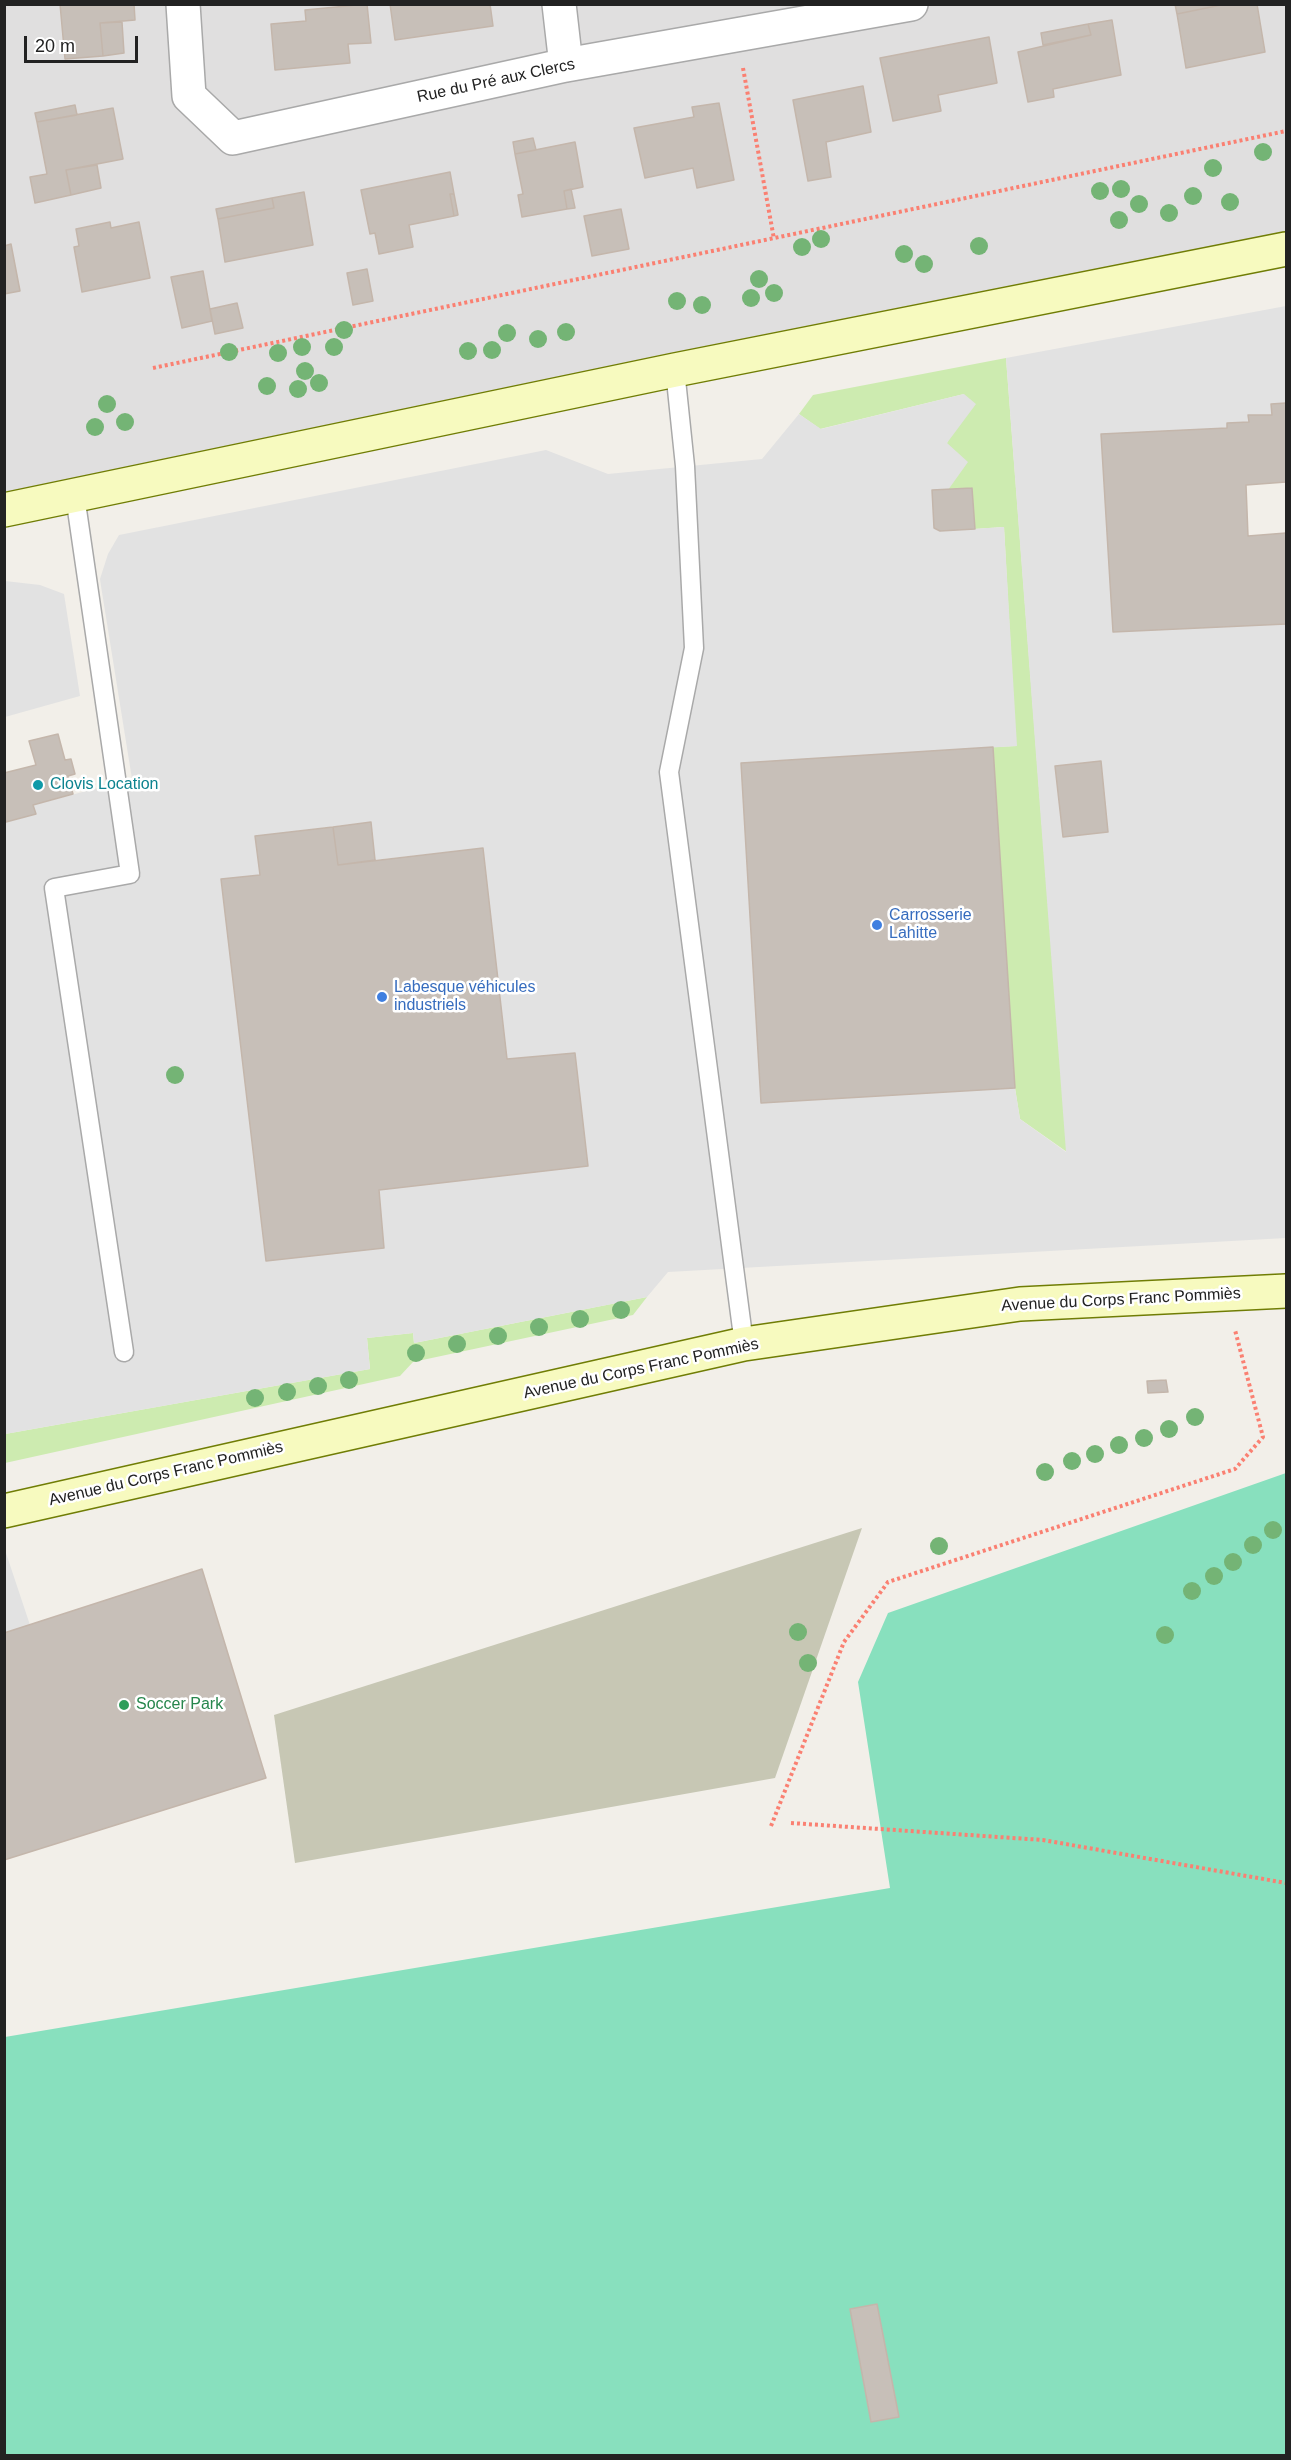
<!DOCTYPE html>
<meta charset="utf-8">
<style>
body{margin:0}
#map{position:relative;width:1291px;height:2460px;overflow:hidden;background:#f2efe9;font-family:Helvetica,sans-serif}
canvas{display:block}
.frame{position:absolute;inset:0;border:6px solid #222;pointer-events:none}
.scale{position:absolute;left:24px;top:36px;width:114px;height:27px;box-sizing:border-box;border:3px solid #222;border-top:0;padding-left:8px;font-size:18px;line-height:21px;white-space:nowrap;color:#222;-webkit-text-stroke:4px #fff;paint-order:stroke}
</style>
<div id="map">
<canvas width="1291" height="2460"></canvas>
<div class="frame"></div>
<div class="scale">20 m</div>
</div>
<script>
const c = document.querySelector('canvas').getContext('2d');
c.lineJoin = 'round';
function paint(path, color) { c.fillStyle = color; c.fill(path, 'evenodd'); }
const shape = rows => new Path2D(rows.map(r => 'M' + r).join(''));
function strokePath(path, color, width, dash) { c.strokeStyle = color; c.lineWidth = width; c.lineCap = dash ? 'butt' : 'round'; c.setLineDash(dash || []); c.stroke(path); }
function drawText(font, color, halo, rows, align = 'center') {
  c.font = font + ' Helvetica,sans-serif'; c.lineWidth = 5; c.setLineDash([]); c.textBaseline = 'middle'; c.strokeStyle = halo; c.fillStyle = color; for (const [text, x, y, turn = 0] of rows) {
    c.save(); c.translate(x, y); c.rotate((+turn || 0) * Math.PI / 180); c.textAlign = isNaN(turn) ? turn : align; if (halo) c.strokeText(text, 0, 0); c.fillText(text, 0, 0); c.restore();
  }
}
paint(shape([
 [5,5,1286,5,1286,249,5,510]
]), '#e0dfdf');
paint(shape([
 [862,1528,775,1778,295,1863,274,1715]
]), '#c7c7b4');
paint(shape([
 [1006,358,1067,1152,1020,1119,1015,1088,993,747,1016,746,1004,527,975,529,972,488,948,490,947,443,964,394,820,429,799,414,813,395],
 [647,1297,633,1315,413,1362,400,1376,5,1463,5,1434,370,1369,367,1338,413,1333,414,1343]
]), '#cdebb0');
paint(shape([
 [1286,1473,1286,2455,5,2456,5,2037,890,1888,858,1682,888,1613]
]), '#88e0be');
paint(shape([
 [1286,306,1286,403,1272,404,1272,415,1248,415,1249,422,1227,428,1101,434,1113,632,1286,624,1286,1238,668,1272,647,1297,414,1343,413,1333,367,1338,370,1369,5,1434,4,815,7,822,36,814,33,805,132,779,101,586,100,579,108,554,119,535,546,450,608,474,762,459,799,414,821,429,964,394,976,404,947,443,968,462,948,490,932,491,934,527,940,531,1004,527,1017,746,741,763,761,1103,1015,1088,1020,1119,1066,1152,1006,358],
 [370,822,375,860,483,848,507,1059,575,1053,588,1166,379,1190,221,879,260,875,256,836],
 [5,581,40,585,64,594,80,696,5,717],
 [4,1547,30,1625,5,1633,4,1633]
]), '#e2e2e2');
const building = shape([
 [60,4,134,4,135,20,100,23,103,56,65,59,60,4],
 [367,4,371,43,348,44,350,63,275,70,271,24,306,21,305,10,367,4],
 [390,4,490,4,493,26,395,40,390,4],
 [1175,4,1226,4,1177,14,1175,4],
 [1226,4,1257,4,1265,52,1186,68,1177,14,1226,4],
 [1112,20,1121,75,1053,89,1054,97,1028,102,1018,52,1091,35,1088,24,1112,20],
 [122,22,124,53,103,56,100,23,122,22],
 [1088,24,1091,35,1043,45,1041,33,1088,24],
 [989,37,997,83,938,95,941,111,893,121,880,58,989,37],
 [863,86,871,132,826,142,831,177,808,181,793,100,863,86],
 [719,103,734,180,697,188,693,168,645,178,634,128,694,117,692,107,719,103],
 [75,105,77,115,37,122,35,113,75,105],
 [113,108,123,159,66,170,71,195,35,203,30,177,47,174,37,122,113,108],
 [533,138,536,150,515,154,513,142,533,138],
 [575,142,583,187,564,191,567,209,522,217,518,195,523,194,515,154,575,142],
 [97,165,101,188,71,195,66,170,97,165],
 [450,172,454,194,450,194,454,216,409,225,413,247,379,254,375,233,370,234,361,190,450,172],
 [571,189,575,208,567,209,564,191,571,189],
 [304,192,313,245,225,262,218,219,274,208,272,198,304,192],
 [450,194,454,194,458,215,454,216,450,194],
 [272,198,274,208,218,219,216,209,272,198],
 [621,209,629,249,592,256,584,216,621,209],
 [110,222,111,228,139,222,150,278,82,292,74,247,79,246,76,229,110,222],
 [11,244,20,291,4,294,4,246,11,244],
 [367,269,373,301,353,305,347,273,367,269],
 [203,271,212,321,182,328,171,277,203,271],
 [237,303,243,328,215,334,210,309,237,303],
 [1286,403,1286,482,1246,485,1248,536,1286,533,1286,624,1113,632,1101,434,1227,428,1227,423,1249,422,1248,415,1272,415,1271,404,1286,403],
 [972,488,975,529,940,531,934,528,932,490,972,488],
 [58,734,65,760,71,759,75,774,68,776,73,794,33,805,36,814,6,822,4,815,4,773,36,765,29,741,58,734],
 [993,747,1015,1088,761,1103,741,763,993,747],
 [1101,761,1108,832,1063,837,1055,766,1101,761],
 [371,822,375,860,338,865,333,827,371,822],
 [333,827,338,865,483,848,507,1059,575,1053,588,1166,379,1190,384,1248,266,1261,221,879,260,875,255,836,333,827],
 [1166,1380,1168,1392,1148,1393,1147,1381,1166,1380],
 [202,1569,266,1778,4,1860,4,1633,202,1569],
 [877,2304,899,2417,871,2422,850,2309,877,2304]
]);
paint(building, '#c7bfb8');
strokePath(building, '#c4b6ab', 1.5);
const lane = shape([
 [675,370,685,466,694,648,669,772,744,1344],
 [75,496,130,874,54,888,124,1352]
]);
const street = shape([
 [183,4,189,96,233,138,566,65,911,4],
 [559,4,566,65]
]);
const secondary = shape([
 [4,510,675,370,1286,249],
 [4,1511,744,1344,1020,1304,1286,1291]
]);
strokePath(lane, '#a9a9a9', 21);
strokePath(street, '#a9a9a9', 36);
strokePath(secondary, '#707d05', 36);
strokePath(shape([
 [743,68,774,239],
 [153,368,1286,131],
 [791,1823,1043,1840,1286,1883],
 [771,1826,844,1642,888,1582,1235,1469,1263,1437,1235,1330]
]), '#fa8072', 4, [3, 3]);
strokePath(lane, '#fff', 18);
strokePath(street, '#fff', 33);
strokePath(secondary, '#f7fabf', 33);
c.fillStyle = '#74b475';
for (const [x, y] of [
 [1263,152],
 [1213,168],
 [1121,189],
 [1100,191],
 [1193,196],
 [1230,202],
 [1139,204],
 [1169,213],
 [1119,220],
 [821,239],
 [979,246],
 [802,247],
 [904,254],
 [924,264],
 [759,279],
 [774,293],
 [751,298],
 [677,301],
 [702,305],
 [344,330],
 [566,332],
 [507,333],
 [538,339],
 [302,347],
 [334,347],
 [492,350],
 [468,351],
 [229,352],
 [278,353],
 [305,371],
 [319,383],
 [267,386],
 [298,389],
 [107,404],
 [125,422],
 [95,427],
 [175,1075],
 [621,1310],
 [580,1319],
 [539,1327],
 [498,1336],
 [457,1344],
 [416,1353],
 [349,1380],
 [318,1386],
 [287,1392],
 [255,1398],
 [1195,1417],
 [1169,1429],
 [1144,1438],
 [1119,1445],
 [1095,1454],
 [1072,1461],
 [1045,1472],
 [1273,1530],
 [1253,1545],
 [939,1546],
 [1233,1562],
 [1214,1576],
 [1192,1591],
 [798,1632],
 [1165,1635],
 [808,1663]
]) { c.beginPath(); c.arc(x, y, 9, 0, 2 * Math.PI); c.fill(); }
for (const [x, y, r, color] of [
 [38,785,6,"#0f9aa8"],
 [877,925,6,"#3f7fe0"],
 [382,997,6,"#3f7fe0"],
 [124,1705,6,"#2e9e5b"]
]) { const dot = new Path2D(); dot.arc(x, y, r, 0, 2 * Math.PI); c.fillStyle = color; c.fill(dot); strokePath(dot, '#fff', 2); }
drawText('16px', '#222', '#fff', [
 ["Rue du Pré aux Clercs",496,81,-12],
 ["Avenue du Corps Franc Pommiès",1121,1300,-3],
 ["Avenue du Corps Franc Pommiès",641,1369,-12],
 ["Avenue du Corps Franc Pommiès",166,1474,-13]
]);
drawText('16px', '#0d838f', '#fff', [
 ["Clovis Location",50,785]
], 'left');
drawText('16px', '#366cbe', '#fff', [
 ["Carrosserie",889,916],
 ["Lahitte",889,934],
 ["Labesque véhicules",394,988],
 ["industriels",394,1006]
], 'left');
drawText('16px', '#27864d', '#fff', [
 ["Soccer Park",136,1705]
], 'left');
</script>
